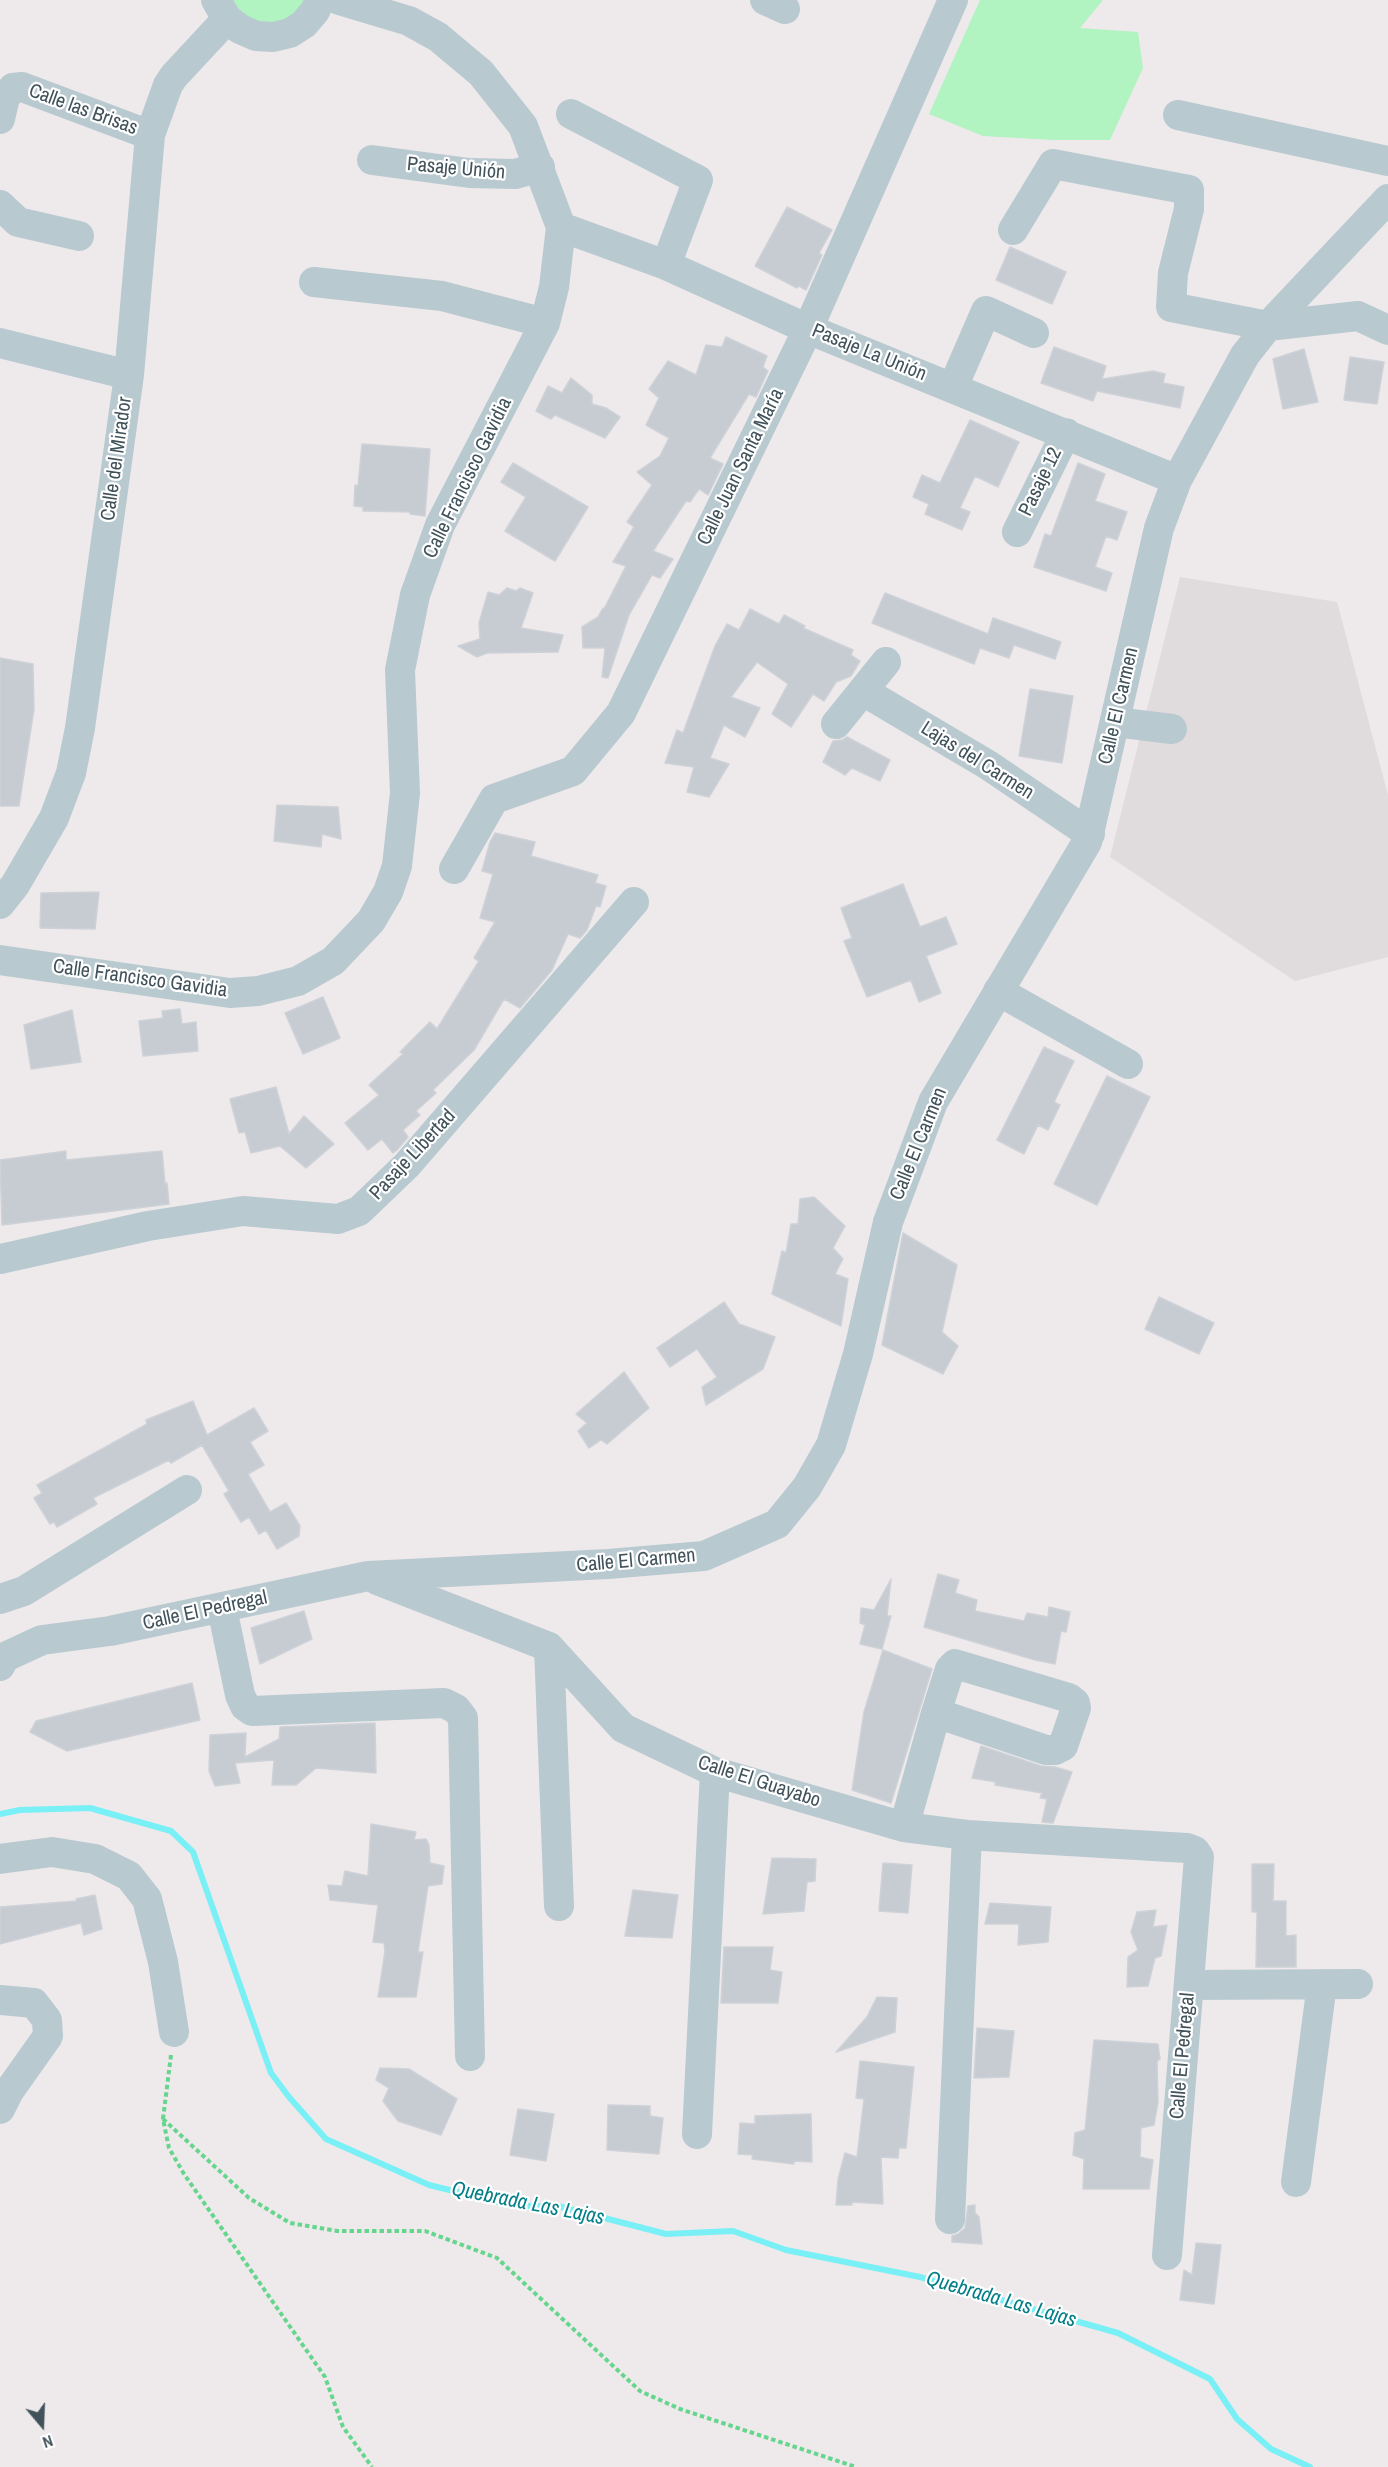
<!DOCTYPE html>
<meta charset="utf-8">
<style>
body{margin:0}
#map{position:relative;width:1388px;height:2467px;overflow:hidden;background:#eeeaeb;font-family:"Archivo Narrow",sans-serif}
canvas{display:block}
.north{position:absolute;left:12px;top:2395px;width:60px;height:60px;-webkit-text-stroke:4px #fff;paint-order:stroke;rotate:161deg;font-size:16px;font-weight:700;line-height:24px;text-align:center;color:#41525a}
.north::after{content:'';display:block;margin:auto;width:21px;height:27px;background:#41525a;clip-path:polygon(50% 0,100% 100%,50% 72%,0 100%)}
</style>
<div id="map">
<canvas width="1388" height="2467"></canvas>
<div class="north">N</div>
</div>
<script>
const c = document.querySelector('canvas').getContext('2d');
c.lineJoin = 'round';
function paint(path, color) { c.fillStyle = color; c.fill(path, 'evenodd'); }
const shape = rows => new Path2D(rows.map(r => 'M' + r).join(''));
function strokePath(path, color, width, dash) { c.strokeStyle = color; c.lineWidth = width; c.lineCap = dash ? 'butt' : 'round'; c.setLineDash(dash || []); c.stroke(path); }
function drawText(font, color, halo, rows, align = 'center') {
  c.font = font + ' "Archivo Narrow",sans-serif'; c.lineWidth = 4.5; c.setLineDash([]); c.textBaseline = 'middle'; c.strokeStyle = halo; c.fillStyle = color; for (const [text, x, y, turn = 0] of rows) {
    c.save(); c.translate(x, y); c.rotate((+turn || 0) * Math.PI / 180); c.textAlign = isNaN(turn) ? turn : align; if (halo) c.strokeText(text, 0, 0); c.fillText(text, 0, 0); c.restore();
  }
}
paint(shape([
 [1180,577,1337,602,1388,795,1388,957,1295,981,1110,857]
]), '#e0dbdd');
paint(shape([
 [229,0,308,0,304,7,279,24,251,22],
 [980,0,1103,0,1080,28,1138,32,1143,68,1110,140,1053,140,983,136,929,114]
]), '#b1f3c1');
strokePath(shape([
 [0,1814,20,1810,90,1808,171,1831,193,1852,271,2073,289,2097,326,2139,429,2185,515,2206,558,2206,666,2234,733,2231,786,2250,920,2277,1118,2333,1210,2379,1237,2419,1271,2449,1310,2467]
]), '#79eff6', 6);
const building = shape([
 [787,207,832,230,819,253,822,255,806,290,799,286,797,288,755,266,787,207],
 [1010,247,1066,272,1052,304,996,280,1010,247],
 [726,337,767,356,763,367,768,371,756,397,749,394,710,458,723,464,708,495,699,489,690,502,686,501,653,551,673,559,660,578,652,575,629,615,608,678,602,677,605,648,583,648,582,627,598,617,603,608,604,609,626,566,613,562,634,527,627,522,652,485,637,472,660,456,669,438,646,425,659,398,649,389,668,361,696,375,706,345,722,347,726,337],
 [1054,347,1106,366,1102,379,1153,371,1165,374,1163,383,1184,387,1180,408,1097,391,1093,401,1041,383,1054,347],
 [1304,349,1318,402,1283,409,1273,359,1304,349],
 [1350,357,1384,362,1377,404,1344,400,1350,357],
 [571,378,592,395,592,404,606,408,620,417,605,438,555,415,551,419,536,411,548,386,562,393,571,378],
 [970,420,1019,442,998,487,975,476,960,508,970,512,962,530,925,514,929,504,913,497,922,475,940,483,970,420],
 [362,444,430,449,425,516,410,514,410,512,363,511,363,507,354,506,355,485,358,486,362,444],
 [513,463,588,507,555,561,505,531,526,497,501,482,513,463],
 [1078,463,1105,474,1095,501,1127,512,1117,540,1106,536,1095,567,1112,573,1106,591,1034,567,1045,534,1051,536,1078,463],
 [507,588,516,591,520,588,533,593,521,628,563,635,558,652,487,653,477,657,458,646,480,639,479,623,488,592,499,595,507,588],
 [885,593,988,634,993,618,1061,642,1055,659,1014,645,1009,658,980,648,974,664,872,623,885,593],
 [750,609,779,624,784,615,805,626,803,628,853,650,851,655,860,661,851,676,836,682,824,701,813,694,791,727,772,714,788,684,757,662,731,697,760,708,745,737,724,725,710,758,729,764,709,797,687,792,694,767,665,763,677,730,683,733,715,646,727,624,739,630,750,609],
 [0,658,33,664,34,709,19,806,0,806,0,658],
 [1030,689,1073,696,1062,763,1019,756,1030,689],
 [847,737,890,760,880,781,852,768,845,775,823,762,833,741,842,740,847,737],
 [277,805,338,807,341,839,322,834,321,847,274,841,277,805],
 [495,833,535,842,531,856,598,875,595,883,606,886,600,907,596,906,587,930,580,938,568,934,552,970,520,1008,504,999,474,1050,433,1090,436,1093,416,1111,420,1115,403,1130,408,1137,397,1150,393,1153,382,1139,368,1150,345,1123,379,1095,369,1085,403,1054,400,1052,430,1022,437,1029,479,961,474,958,495,922,480,918,493,874,482,871,490,842,495,833],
 [903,884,920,927,946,917,957,944,926,956,941,993,919,1002,911,980,867,997,844,941,852,938,841,908,903,884],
 [99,892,95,929,40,928,41,893,99,892],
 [323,997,340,1038,303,1054,285,1013,323,997],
 [180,1009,182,1024,196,1022,198,1051,143,1056,139,1021,163,1018,162,1011,180,1009],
 [72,1010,81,1062,31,1069,24,1025,72,1010],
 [1044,1047,1074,1061,1054,1102,1060,1105,1048,1130,1038,1125,1024,1154,997,1140,1044,1047],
 [1107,1076,1150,1097,1097,1205,1054,1184,1107,1076],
 [276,1087,289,1134,304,1116,334,1144,306,1168,280,1146,251,1153,245,1132,239,1133,230,1099,276,1087],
 [66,1151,66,1160,162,1151,165,1184,167,1183,169,1204,2,1225,0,1160,66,1151],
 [814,1197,845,1226,833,1248,843,1259,835,1274,848,1279,841,1326,772,1294,782,1251,786,1253,791,1224,798,1224,800,1199,814,1197],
 [903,1233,957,1265,942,1332,958,1346,943,1374,882,1345,903,1233],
 [1159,1297,1214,1323,1199,1354,1145,1329,1159,1297],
 [724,1302,739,1324,775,1337,763,1369,706,1405,702,1387,717,1377,697,1349,670,1367,657,1348,724,1302],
 [624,1372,649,1408,607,1444,601,1440,589,1448,578,1431,587,1423,576,1414,624,1372],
 [193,1401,207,1435,254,1408,268,1431,250,1442,264,1465,248,1474,270,1512,286,1503,300,1526,299,1536,277,1549,266,1530,259,1534,249,1517,241,1522,224,1494,229,1491,202,1445,171,1463,169,1460,93,1498,97,1504,57,1527,54,1522,50,1524,34,1498,42,1493,37,1485,147,1424,146,1420,193,1401],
 [938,1574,959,1580,955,1593,977,1600,975,1611,1024,1621,1027,1613,1048,1617,1049,1607,1070,1612,1066,1632,1061,1631,1055,1664,1035,1660,924,1627,938,1574],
 [891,1579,887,1616,891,1616,882,1649,860,1644,865,1625,860,1623,861,1608,874,1610,891,1579],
 [304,1611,312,1639,260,1664,251,1628,304,1611],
 [883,1650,932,1669,891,1803,852,1790,864,1712,883,1650],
 [192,1683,200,1720,67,1751,30,1732,36,1721,192,1683],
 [375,1723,376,1773,316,1768,296,1785,272,1785,274,1760,235,1763,240,1783,215,1786,209,1771,210,1735,246,1733,245,1757,279,1739,280,1727,375,1723],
 [981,1746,1041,1766,1055,1767,1072,1772,1053,1823,1042,1822,1047,1799,1040,1798,1042,1793,995,1785,996,1782,972,1778,981,1746],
 [371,1824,416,1832,414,1840,426,1839,429,1845,430,1863,444,1866,442,1884,428,1886,418,1952,423,1952,416,1997,378,1997,385,1951,384,1943,373,1942,378,1905,330,1900,328,1885,342,1886,345,1871,368,1876,371,1824],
 [772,1858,816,1859,815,1881,807,1882,804,1911,763,1914,772,1858],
 [883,1863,912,1865,908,1913,879,1911,883,1863],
 [1252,1864,1274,1864,1273,1901,1286,1901,1286,1936,1296,1935,1296,1967,1256,1967,1257,1912,1252,1912,1252,1864],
 [633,1890,678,1895,672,1938,625,1936,633,1890],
 [95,1895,102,1929,84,1935,81,1923,0,1944,0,1907,77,1901,76,1899,95,1895],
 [990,1903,1051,1907,1048,1942,1018,1945,1019,1924,985,1924,990,1903],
 [1156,1910,1153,1927,1167,1925,1161,1956,1155,1958,1148,1986,1127,1987,1128,1957,1138,1950,1131,1932,1137,1912,1156,1910],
 [724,1947,773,1947,770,1970,782,1972,778,2003,721,2003,724,1947],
 [877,1997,897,1998,895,2032,836,2052,867,2017,877,1997],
 [977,2028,1014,2031,1009,2077,974,2078,977,2028],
 [1094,2040,1158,2044,1160,2059,1157,2061,1158,2102,1154,2125,1141,2128,1140,2157,1153,2160,1149,2189,1083,2189,1084,2159,1073,2155,1075,2133,1085,2130,1094,2040],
 [860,2061,914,2067,906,2148,899,2148,898,2158,881,2157,883,2204,852,2202,852,2205,836,2205,838,2179,845,2153,857,2157,864,2099,856,2098,860,2061],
 [380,2068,409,2069,457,2099,441,2135,398,2121,383,2101,389,2088,376,2080,380,2068],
 [608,2105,650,2106,650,2116,663,2118,659,2154,607,2150,608,2105],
 [518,2109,554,2114,546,2161,510,2155,518,2109],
 [811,2114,812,2162,794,2161,794,2164,752,2159,753,2155,738,2154,740,2123,755,2124,755,2116,811,2114],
 [975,2205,975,2213,979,2217,982,2244,952,2242,952,2236,958,2234,965,2228,968,2206,975,2205],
 [1196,2243,1221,2245,1214,2304,1180,2300,1184,2270,1192,2275,1196,2243]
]);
paint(building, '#c6ccd1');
strokePath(building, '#ced2d8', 1.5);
strokePath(shape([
 [171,2055,163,2119,169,2148,184,2174,325,2377,343,2427,372,2467],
 [163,2119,249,2198,290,2223,337,2231,425,2231,497,2258,640,2391,680,2409,856,2467]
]), '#66d58e', 4, [4.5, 3]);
strokePath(shape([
 [216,0,227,19,240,29,256,36,273,37,290,33,304,24,315,11,320,0],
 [765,0,785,9],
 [571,114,698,180,666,265],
 [1178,115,1388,161],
 [0,119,5,97,13,88,22,87,150,135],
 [372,160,469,173,515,174,540,167],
 [0,205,18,222,79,236],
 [561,227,666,265,808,329,1177,480],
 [1013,230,1053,164,1189,190,1189,209,1173,273,1171,307,1268,326,1358,316,1388,330],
 [314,282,442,296,545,323],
 [0,343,129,375],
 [953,387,986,311,1034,333],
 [1017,532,1066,433],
 [863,691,988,765,1090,834],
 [1115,722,1172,729],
 [836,724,886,662],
 [454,869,494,799,573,771,621,713,808,329,953,0],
 [0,904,15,885,54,818,71,773,80,728,129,375,150,135,168,85,174,76,227,19],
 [0,960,230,993,258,991,298,981,333,961,371,921,388,892,397,866,405,793,400,670,415,595,440,525,545,323,554,287,561,227,523,126,481,73,438,37,409,21,339,0],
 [998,991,1128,1064],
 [0,1259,148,1226,243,1211,338,1219,359,1211,407,1165,634,902],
 [377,1580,549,1647,623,1728,715,1772,904,1827,967,1835,1187,1848,1195,1851,1199,1857,1167,2255],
 [0,1599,24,1591,187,1490],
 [222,1608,240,1695,245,1706,252,1711,444,1703,456,1709,463,1718,470,2056],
 [549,1647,559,1906],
 [0,1666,5,1657,42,1640,110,1631,368,1576,608,1564,704,1556,777,1524,807,1487,831,1445,858,1354,888,1222,933,1102,1087,842,1159,528,1177,480,1245,355,1268,326,1388,199],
 [904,1827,936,1713,950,1669,955,1664,1069,1698,1075,1703,1076,1708,1063,1746,1055,1750,1046,1750,936,1713],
 [0,1859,52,1852,95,1859,129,1876,147,1899,163,1962,174,2032],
 [1189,1985,1358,1984],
 [0,2000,34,2003,47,2020,48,2036,9,2091,0,2109],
 [697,2134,715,1772],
 [1296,2182,1322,1984],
 [950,2219,967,1835]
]), '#b9c9d0', 30);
drawText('20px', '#41525a', '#fff', [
 ["Calle las Brisas",83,110,20],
 ["Pasaje Unión",456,169,5],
 ["Pasaje La Unión",869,353,22],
 ["Calle del Mirador",117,459,-82],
 ["Calle Juan Santa María",741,467,-64],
 ["Calle Francisco Gavidia",468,478,-64],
 ["Pasaje 12",1041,482,-64],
 ["Calle El Carmen",1119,706,-77],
 ["Lajas del Carmen",977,761,32],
 ["Calle Francisco Gavidia",140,979,8],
 ["Calle El Carmen",919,1144,-68],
 ["Pasaje Libertad",413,1155,-47],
 ["Calle El Carmen",636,1561,-5],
 ["Calle El Pedregal",205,1611,-12],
 ["Calle El Guayabo",759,1782,18],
 ["Calle El Pedregal",1183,2056,-85]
]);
drawText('italic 21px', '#047f88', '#fff', [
 ["Quebrada Las Lajas",528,2204,11],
 ["Quebrada Las Lajas",1001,2300,16]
]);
</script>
